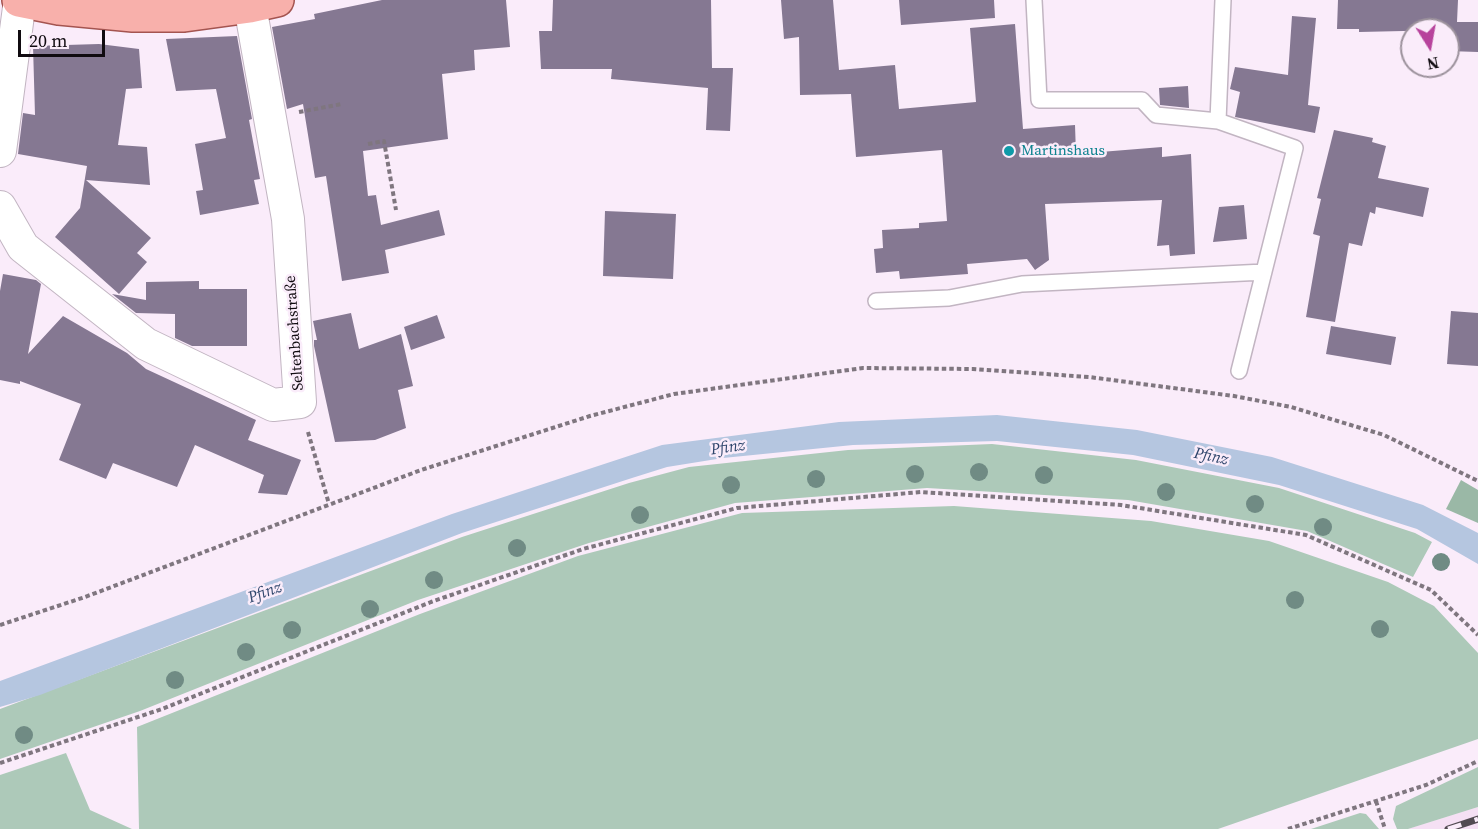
<!DOCTYPE html>
<meta charset="utf-8">
<style>
body{margin:0}
#map{position:relative;width:1478px;height:829px;overflow:hidden;background:#faecfa;font-family:"Source Serif 4",serif}
canvas{display:block}
.north{position:absolute;left:1400px;top:18px;width:60px;height:60px;box-sizing:border-box;background:#faecfa;border:2px solid #9c929c;border-radius:50%;rotate:169deg;font-size:16px;font-weight:700;line-height:24px;text-align:center;color:#100b10}
.north::after{content:'';display:block;margin:auto;width:21px;height:27px;background:#b7439c;clip-path:polygon(50% 0,100% 100%,50% 72%,0 100%)}
.scale{position:absolute;left:18px;top:30px;width:87px;height:27px;box-sizing:border-box;border:3px solid #100b10;border-top:0;padding-left:8px;font-size:18px;line-height:21px;white-space:nowrap;color:#100b10;-webkit-text-stroke:4px #faecfa;paint-order:stroke}
</style>
<div id="map">
<canvas width="1478" height="829"></canvas>
<div class="north">N</div>
<div class="scale">20 m</div>
</div>
<script>
const c = document.querySelector('canvas').getContext('2d');
c.lineJoin = 'round';
function paint(path, color) { c.fillStyle = color; c.fill(path, 'evenodd'); }
const shape = rows => new Path2D(rows.map(r => 'M' + r).join(''));
function strokePath(path, color, width, dash) { c.strokeStyle = color; c.lineWidth = width; c.lineCap = dash ? 'butt' : 'round'; c.setLineDash(dash || []); c.stroke(path); }
function drawText(font, color, halo, rows, align = 'center') {
  c.font = font + ' "Source Serif 4",serif'; c.lineWidth = 5; c.setLineDash([]); c.textBaseline = 'middle'; c.strokeStyle = halo; c.fillStyle = color; for (const [text, x, y, turn = 0] of rows) {
    c.save(); c.translate(x, y); c.rotate((+turn || 0) * Math.PI / 180); c.textAlign = isNaN(turn) ? turn : align; if (halo) c.strokeText(text, 0, 0); c.fillText(text, 0, 0); c.restore();
  }
}
paint(shape([
 [1478,807,1478,829,1408,829]
]), '#f5e0f4');
paint(shape([
 [992,444,1136,460,1279,488,1415,533,1432,542,1413,577,1307,531,1128,500,927,488,735,503,589,543,418,600,140,711,0,759,0,709,462,537,629,483,689,467,848,450],
 [954,506,1151,521,1269,541,1388,582,1434,606,1478,653,1478,739,1218,829,139,829,137,727,420,614,578,556,742,513],
 [66,753,90,810,132,829,0,829,0,775],
 [1478,767,1478,807,1408,829,1397,829,1393,819,1396,806],
 [1360,813,1366,814,1379,829,1311,829]
]), '#adc9b9');
paint(shape([
 [1461,480,1478,490,1478,523,1446,509]
]), '#9ab8a6');
paint(shape([
 [997,415,1137,430,1272,457,1423,505,1478,533,1478,564,1417,529,1279,485,1133,455,997,441,853,445,723,458,667,467,632,478,462,533,40,695,0,707,0,681,452,514,662,445,839,422]
]), '#b5c6e0');
paint(shape([
 [382,0,506,0,510,47,474,50,475,70,442,74,448,139,363,151,368,196,376,195,381,225,439,210,445,235,385,250,389,273,342,281,326,176,315,178,303,104,287,109,272,27,315,19,314,14],
 [553,0,711,0,712,68,733,68,730,131,706,130,708,88,611,79,612,69,541,69,539,31,552,31],
 [781,0,833,0,839,70,895,65,899,109,976,102,970,28,1015,24,1023,129,1075,125,1076,154,1162,147,1162,157,1191,154,1195,254,1170,256,1169,245,1157,246,1162,200,1045,204,1049,260,1035,270,1027,259,967,264,968,274,900,279,899,271,876,273,874,249,883,248,882,230,919,228,919,223,947,221,942,150,856,157,851,94,800,95,799,37,784,39],
 [899,0,994,0,995,18,901,25],
 [1338,0,1458,0,1457,22,1478,22,1478,52,1448,51,1448,30,1359,32,1359,29,1337,29],
 [1292,16,1316,18,1308,105,1320,107,1315,133,1235,117,1240,92,1230,89,1235,67,1288,75],
 [237,36,252,119,249,120,260,179,254,180,259,204,200,215,196,191,203,190,195,144,226,138,216,89,176,91,166,39],
 [99,44,139,49,142,88,126,89,118,145,147,147,150,185,86,180,151,238,137,253,147,262,119,294,55,237,80,208,87,166,18,154,23,113,35,115,33,46],
 [1188,86,1189,108,1160,105,1159,88],
 [1334,130,1373,138,1372,142,1386,146,1378,178,1429,188,1423,217,1376,207,1375,214,1370,212,1362,246,1349,243,1335,322,1306,317,1320,236,1313,234,1321,199,1317,198],
 [1244,205,1247,239,1213,242,1219,207],
 [605,211,676,214,673,279,603,276],
 [3,274,36,280,41,284,28,354,63,316,127,353,146,369,256,420,248,440,301,460,287,495,258,493,264,475,195,445,177,487,113,463,106,479,59,460,81,404,20,381,20,384,0,380,0,291],
 [199,281,199,289,247,289,247,346,192,346,175,338,175,314,136,313,112,294,146,300,146,282],
 [1451,311,1478,313,1478,366,1447,364],
 [351,313,359,349,401,334,413,386,398,390,406,428,375,440,335,442,314,346,314,340,317,340,313,321],
 [437,315,445,338,411,350,404,327],
 [1331,326,1396,337,1391,365,1326,354]
]), '#857892');
const lane = shape([
 [1034,0,1039,100,1142,100,1156,115,1218,121,1295,148,1239,371],
 [1218,121,1223,0],
 [876,301,949,298,1022,284,1264,272]
]);
const street = shape([
 [0,151,20,0],
 [0,207,23,247,146,344,273,405,300,402,288,219,250,6]
]);
const primary = shape([
 [19,0,59,8,133,15,184,15,250,6,277,0]
]);
strokePath(lane, '#c2b5c2', 18);
strokePath(street, '#c2b5c2', 34);
strokePath(primary, '#a45450', 36);
strokePath(shape([
 [299,112,342,104],
 [368,144,384,141,396,210],
 [308,432,329,504],
 [0,625,85,597,421,470,590,416,674,394,863,368,973,369,1089,377,1234,396,1291,407,1384,435,1478,481],
 [0,763,162,709,431,602,583,549,737,508,921,492,1121,505,1306,535,1431,590,1478,635],
 [1376,801,1385,829],
 [1288,829,1426,785,1478,761]
]), '#7f767f', 4, [4.5, 3]);
strokePath(lane, '#fff', 15);
strokePath(street, '#fff', 32);
strokePath(primary, '#f8b0ab', 33);
const rail = shape([
 [1448,829,1478,819]
]);
strokePath(rail, '#524b52', 7);
strokePath(rail, '#faecfa', 4.5, [14]);
c.fillStyle = '#708b84';
for (const [x, y] of [
 [979,472],
 [915,474],
 [1044,475],
 [816,479],
 [731,485],
 [1166,492],
 [1255,504],
 [640,515],
 [1323,527],
 [517,548],
 [1441,562],
 [434,580],
 [1295,600],
 [370,609],
 [1380,629],
 [292,630],
 [246,652],
 [175,680],
 [24,735]
]) { c.beginPath(); c.arc(x, y, 9, 0, 2 * Math.PI); c.fill(); }
for (const [x, y, r, color] of [
 [1009,151,6,"#0f9aa8"]
]) { const dot = new Path2D(); dot.arc(x, y, r, 0, 2 * Math.PI); c.fillStyle = color; c.fill(dot); strokePath(dot, '#faecfa', 2); }
drawText('15px', '#0d838f', '#faecfa', [
 ["Martinshaus",1021,151]
], 'left');
drawText('15px', '#100b10', '#faecfa', [
 ["Seltenbachstraße",295,333,-94]
]);
drawText('italic 16px', '#2f466c', '#faecfa', [
 ["Pfinz",728,448,-8],
 ["Pfinz",1211,457,12],
 ["Pfinz",265,593,-20]
]);
</script>
